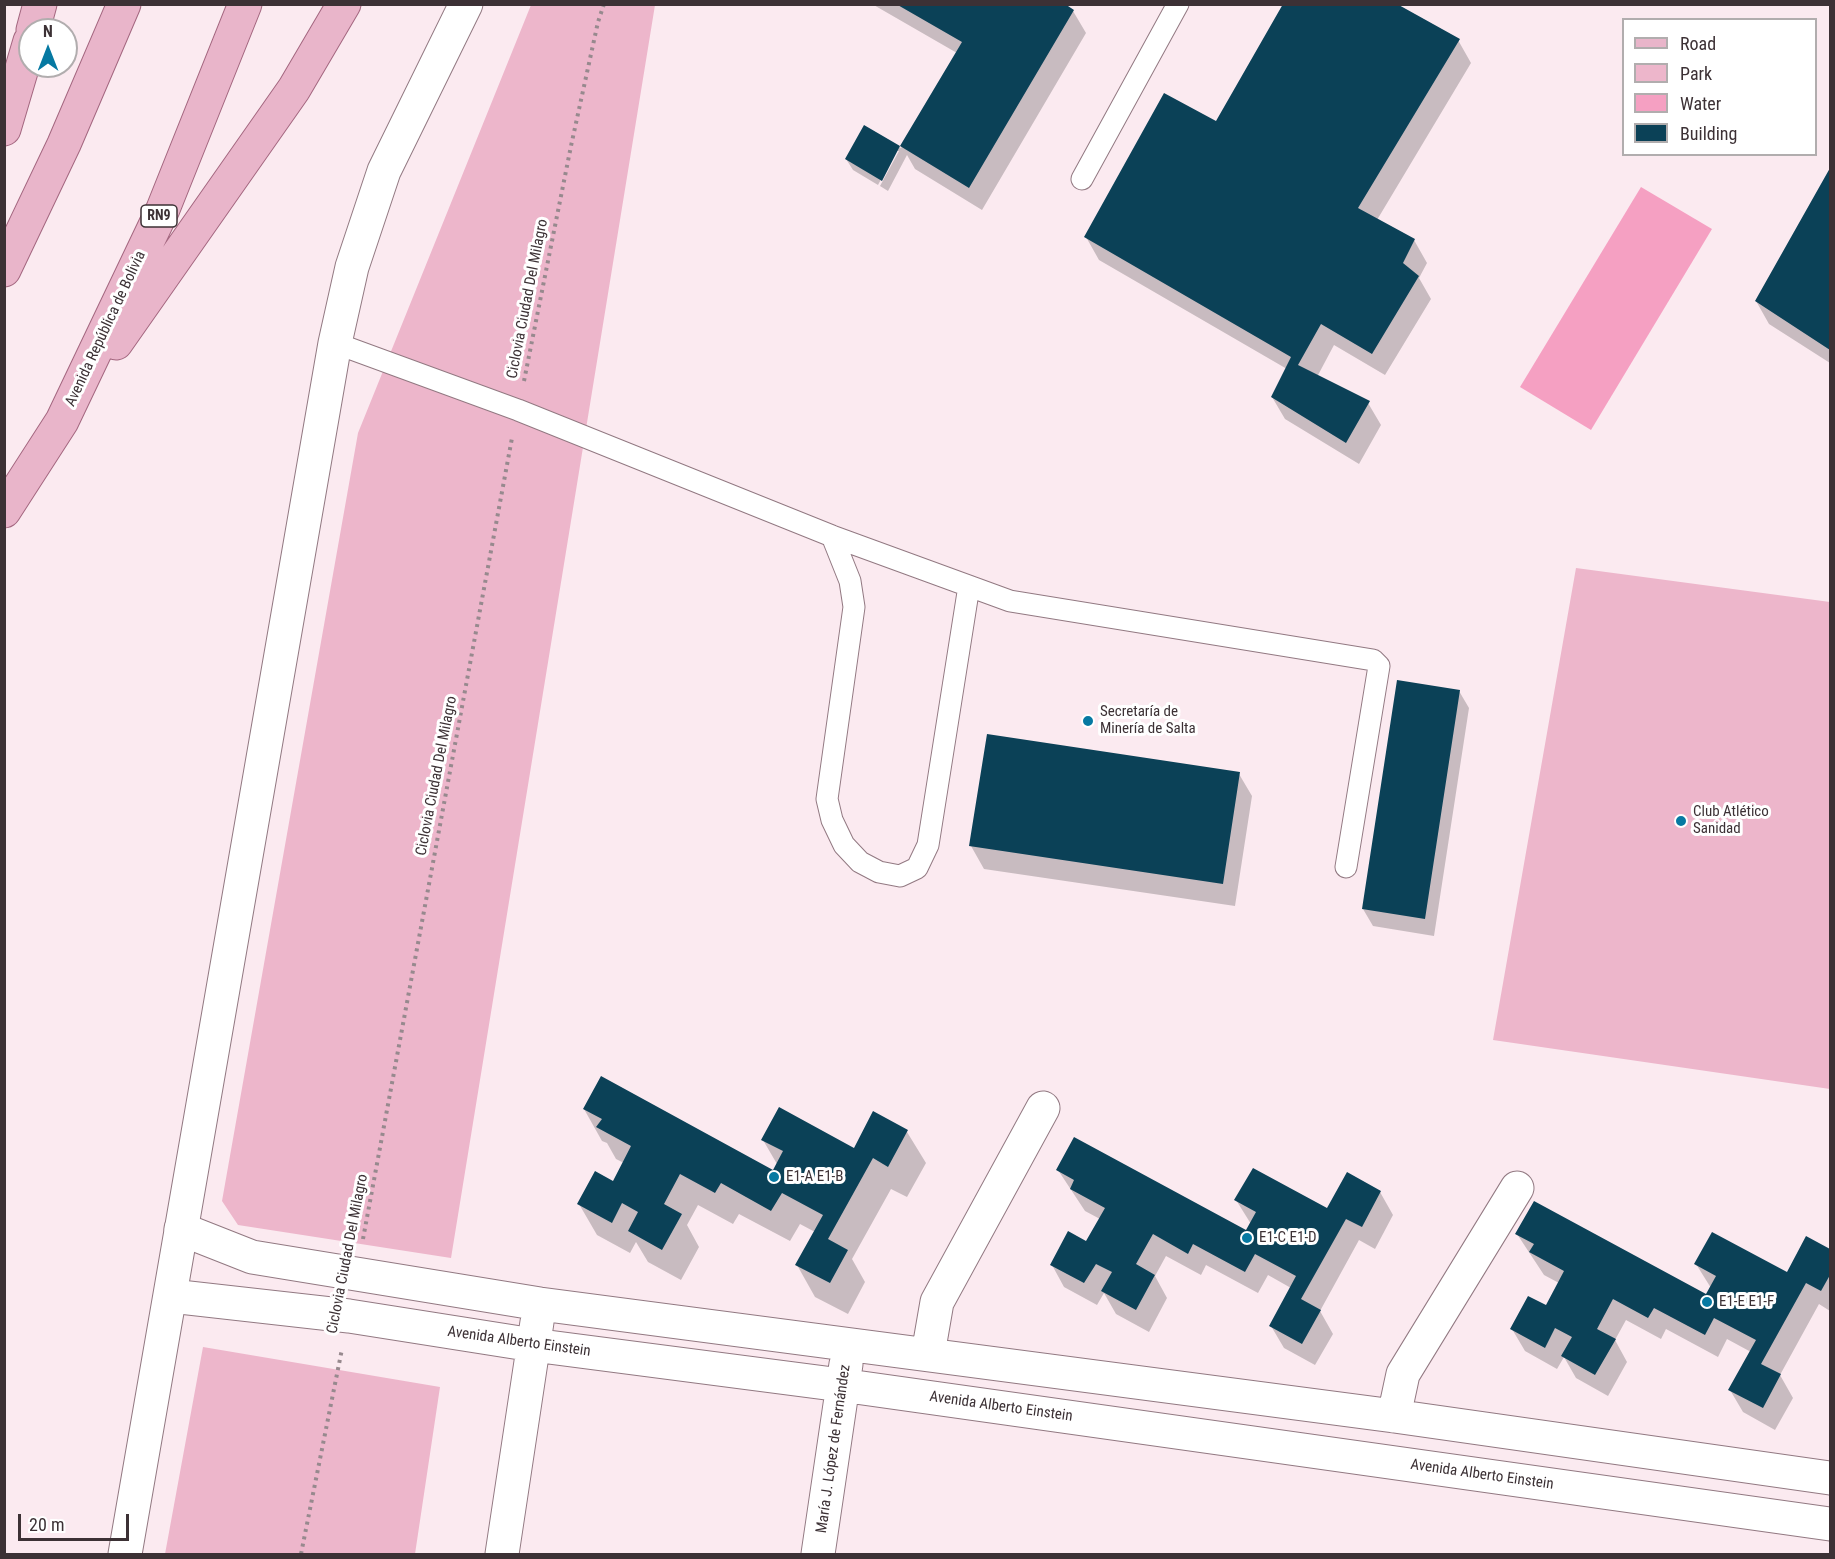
<!DOCTYPE html>
<meta charset="utf-8">
<style>
body{margin:0}
#map{position:relative;width:1835px;height:1559px;overflow:hidden;background:#fbeaf0;font-family:"Roboto Condensed",sans-serif}
canvas{display:block}
.frame{position:absolute;inset:0;border:6px solid #3c3135;pointer-events:none}
.legend{position:absolute;left:1622px;top:18px;width:195px;height:138px;box-sizing:border-box;background:#fff;border:2px solid #b1adae;margin:0;padding:8px 10px;list-style:none;font-size:18px;color:#3c3135}
.legend li{display:flex;align-items:center;gap:12px;height:30px}
.legend b{width:30px;border:2px solid #b1adae}
.north{position:absolute;left:18px;top:18px;width:60px;height:60px;box-sizing:border-box;background:#fff;border:2px solid #b1adae;border-radius:50%;rotate:0deg;font-size:16px;font-weight:700;line-height:24px;text-align:center;color:#3c3135}
.north::after{content:'';display:block;margin:auto;width:21px;height:27px;background:#0679a2;clip-path:polygon(50% 0,100% 100%,50% 72%,0 100%)}
.scale{position:absolute;left:18px;top:1514px;width:111px;height:27px;box-sizing:border-box;border:3px solid #3c3135;border-top:0;padding-left:8px;font-size:18px;line-height:21px;white-space:nowrap;color:#3c3135;-webkit-text-stroke:4px #fff;paint-order:stroke}
</style>
<div id="map">
<canvas width="1835" height="1559"></canvas>
<div class="frame"></div>
<ul class="legend">
<li><b style="height:8px;background:#e9b5ca"></b>Road</li>
<li><b style="height:16px;background:#edb6cb"></b>Park</li>
<li><b style="height:16px;background:#f5a0c2"></b>Water</li>
<li><b style="height:16px;background:#0b4157"></b>Building</li>
</ul>
<div class="north">N</div>
<div class="scale">20 m</div>
</div>
<script>
const c = document.querySelector('canvas').getContext('2d');
c.lineJoin = 'round';
function paint(path, color) { c.fillStyle = color; c.fill(path, 'evenodd'); }
const shape = rows => new Path2D(rows.map(r => 'M' + r).join(''));
function strokePath(path, color, width, dash) { c.strokeStyle = color; c.lineWidth = width; c.lineCap = dash ? 'butt' : 'round'; c.setLineDash(dash || []); c.stroke(path); }
function drawText(font, color, halo, rows, align = 'center') {
  c.font = font + ' "Roboto Condensed",sans-serif'; c.lineWidth = 6; c.setLineDash([]); c.textBaseline = 'middle'; c.strokeStyle = halo; c.fillStyle = color; for (const [text, x, y, turn = 0] of rows) {
    c.save(); c.translate(x, y); c.rotate((+turn || 0) * Math.PI / 180); c.textAlign = isNaN(turn) ? turn : align; if (halo) c.strokeText(text, 0, 0); c.fillText(text, 0, 0); c.restore();
  }
}
paint(shape([
 [531,5,655,5,451,1258,238,1225,222,1201,358,433],
 [1576,568,1830,602,1830,1089,1493,1040],
 [203,1347,440,1387,415,1554,165,1554]
]), '#edb6cb');
paint(shape([
 [1641,187,1712,229,1591,430,1520,387]
]), '#f5a0c2');
paint(shape([
 [872,4,1062,4,1073,11,1086,33,982,210,915,169,907,155,888,191,880,186,899,151,896,151,878,185,853,170,846,159,865,128,901,148,957,53],
 [1458,40,1471,63,1377,220,1414,240,1427,263,1419,278,1431,299,1385,375,1334,345,1317,377,1368,403,1381,425,1359,464,1285,419,1272,397,1287,369,1099,260,1086,237,1217,123],
 [1830,171,1830,363,1769,324,1756,301],
 [1459,691,1469,708,1434,936,1373,926,1363,909],
 [1239,774,1252,796,1235,906,984,869,971,846],
 [584,1109,773,1172,777,1164,763,1140,854,1150,874,1113,907,1132,926,1163,907,1197,891,1189,852,1259,865,1282,848,1314,815,1297,797,1265,815,1232,800,1224,790,1241,739,1214,733,1224,698,1205,687,1225,699,1247,681,1280,648,1262,636,1242,630,1253,597,1235,579,1204,613,1183,624,1163,616,1159,607,1143,602,1141],
 [1058,1170,1247,1232,1251,1224,1236,1200,1327,1210,1380,1192,1393,1215,1375,1249,1359,1240,1320,1311,1333,1334,1315,1365,1284,1348,1271,1326,1291,1288,1268,1275,1258,1293,1206,1265,1201,1275,1166,1256,1155,1276,1167,1298,1149,1332,1116,1314,1104,1293,1097,1305,1064,1287,1052,1265,1086,1243,1100,1219,1085,1211],
 [1517,1234,1706,1296,1711,1288,1696,1264,1787,1274,1807,1238,1830,1251,1830,1311,1819,1304,1780,1375,1793,1398,1775,1430,1743,1412,1730,1390,1751,1352,1727,1339,1718,1357,1666,1329,1661,1339,1626,1320,1615,1340,1627,1362,1608,1396,1576,1378,1564,1357,1557,1369,1525,1351,1512,1329,1546,1308,1559,1283,1544,1275]
]), '#0003');
paint(shape([
 [896,4,1065,4,1074,10,969,188,900,146,962,42],
 [1283,4,1397,4,1460,39,1358,208,1415,239,1403,263,1419,276,1372,354,1321,324,1298,365,1370,401,1346,443,1271,397,1291,357,1084,237,1164,93,1216,121],
 [864,125,900,146,882,181,845,159],
 [1830,168,1830,350,1755,301],
 [1397,680,1460,690,1425,919,1362,909],
 [987,734,1240,772,1223,884,969,846],
 [601,1076,773,1170,783,1151,761,1140,779,1107,854,1148,873,1111,908,1130,888,1167,873,1158,828,1239,848,1250,830,1283,795,1265,823,1215,782,1193,771,1211,721,1183,715,1193,680,1174,664,1204,682,1214,662,1250,628,1231,638,1212,622,1203,612,1223,577,1204,595,1171,613,1181,631,1146,596,1127,602,1119,583,1109],
 [1074,1137,1246,1230,1256,1212,1234,1200,1253,1168,1327,1208,1347,1172,1381,1191,1362,1227,1346,1219,1301,1299,1321,1310,1302,1344,1269,1326,1296,1276,1255,1254,1245,1272,1193,1244,1188,1254,1153,1234,1136,1264,1155,1275,1136,1310,1101,1291,1112,1272,1096,1264,1084,1283,1050,1265,1068,1231,1086,1241,1105,1208,1070,1189,1074,1180,1056,1170],
 [1534,1201,1706,1294,1716,1276,1694,1264,1712,1232,1787,1272,1806,1236,1830,1249,1830,1275,1821,1291,1806,1283,1761,1364,1781,1374,1763,1408,1728,1390,1756,1340,1714,1318,1705,1335,1654,1308,1648,1318,1613,1299,1597,1329,1616,1339,1595,1375,1561,1356,1572,1337,1555,1328,1545,1348,1510,1329,1528,1296,1546,1305,1564,1271,1529,1252,1534,1244,1515,1234]
]), '#0b4157');
const service = shape([
 [1082,179,1178,4],
 [335,343,518,410,832,536,1010,601,1373,660,1379,666,1346,867],
 [832,536,850,581,854,607,827,799,832,820,844,845,860,862,879,872,900,876,917,868,928,845,969,586]
]);
const minor = shape([
 [181,1229,252,1257,540,1304,1394,1416,1830,1478],
 [171,1296,349,1316,533,1345,841,1385,1830,1524],
 [928,1354,937,1302,1043,1108],
 [1394,1416,1403,1374,1517,1188],
 [502,1554,537,1322],
 [818,1554,846,1364]
]);
const tertiary = shape([
 [125,1554,335,343,352,267,384,171,466,4]
]);
const primary = shape([
 [33,30,40,4],
 [4,129,30,41],
 [4,270,64,144,124,4],
 [116,343,294,89,344,4],
 [4,511,62,421,163,209,245,4]
]);
strokePath(service, '#927982', 23);
strokePath(minor, '#927982', 35);
strokePath(tertiary, '#927982', 35);
strokePath(primary, '#a3667f', 35);
strokePath(shape([
 [524,381,571,146,598,22,604,4],
 [363,1239,512,438],
 [301,1554,342,1349]
]), '#97898e', 4, [3, 4.5]);
strokePath(service, '#fff', 21);
strokePath(minor, '#fff', 33);
strokePath(tertiary, '#fff', 33);
strokePath(primary, '#e9b5ca', 33);
for (const [x, y, r, color] of [
 [1088,721,6,"#0679a2"],
 [1681,821,6,"#0679a2"],
 [774,1177,6,"#0679a2"],
 [1247,1238,6,"#0679a2"],
 [1707,1302,6,"#0679a2"]
]) { const dot = new Path2D(); dot.arc(x, y, r, 0, 2 * Math.PI); c.fillStyle = color; c.fill(dot); strokePath(dot, '#fff', 2); }
for (const [x, y, w] of [
 [159,216,36]
]) { const box = new Path2D(); box.roundRect(x - w / 2, y - 11, w, 22, 4.5); c.fillStyle = '#fff'; c.fill(box); strokePath(box, '#3c3135', 1.5); }
drawText('bold 14px', '#3c3135', null, [
 ["RN9",159,216]
]);
drawText('15px', '#3c3135', '#fff', [
 ["Ciclovia Ciudad Del Milagro",528,299,-79],
 ["Avenida República de Bolivia",106,329,-65],
 ["Ciclovia Ciudad Del Milagro",437,776,-79],
 ["Ciclovia Ciudad Del Milagro",348,1254,-79],
 ["Avenida Alberto Einstein",519,1342,8],
 ["Avenida Alberto Einstein",1001,1407,8],
 ["María J. López de Fernández",834,1449,-82],
 ["Avenida Alberto Einstein",1482,1475,8]
]);
drawText('15px', '#3c3135', '#fff', [
 ["Secretaría de",1100,712],
 ["Minería de Salta",1100,729],
 ["Club Atlético",1693,812],
 ["Sanidad",1693,829],
 ["E1-A E1-B",786,1177],
 ["E1-C E1-D",1259,1238],
 ["E1-E E1-F",1719,1302]
], 'left');
</script>
